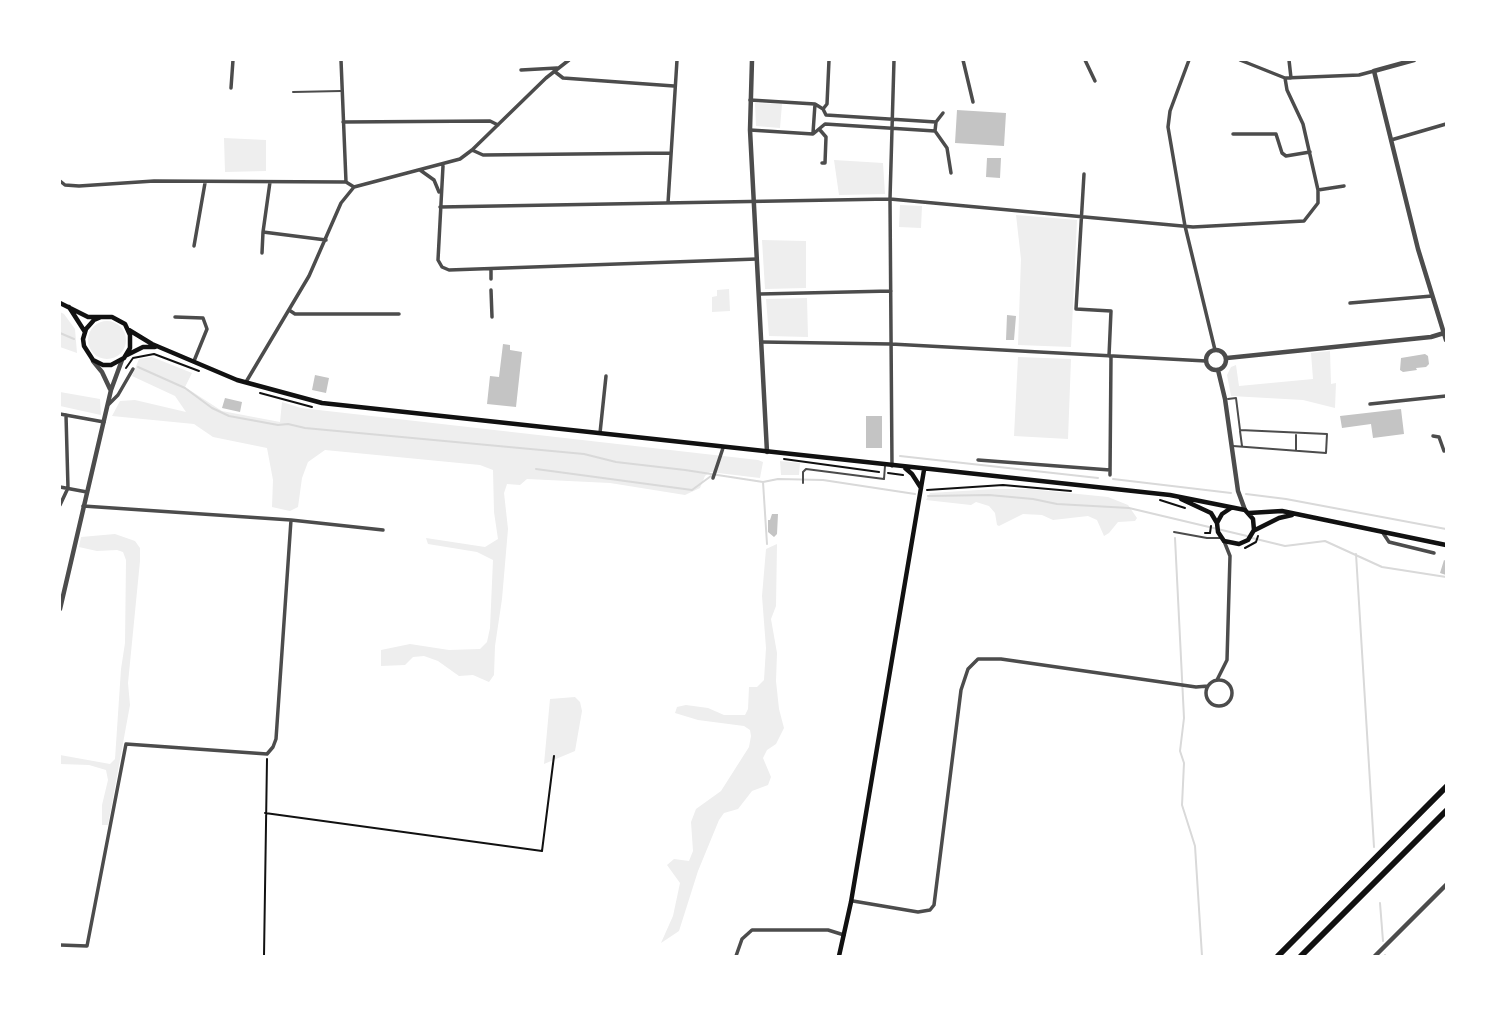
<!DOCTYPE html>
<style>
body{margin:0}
#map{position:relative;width:1506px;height:1016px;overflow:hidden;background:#fff;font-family:"Golos Text",sans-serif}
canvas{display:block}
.frame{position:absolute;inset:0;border:61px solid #fff;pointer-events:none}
</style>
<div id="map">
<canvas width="1506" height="1016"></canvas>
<div class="frame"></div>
</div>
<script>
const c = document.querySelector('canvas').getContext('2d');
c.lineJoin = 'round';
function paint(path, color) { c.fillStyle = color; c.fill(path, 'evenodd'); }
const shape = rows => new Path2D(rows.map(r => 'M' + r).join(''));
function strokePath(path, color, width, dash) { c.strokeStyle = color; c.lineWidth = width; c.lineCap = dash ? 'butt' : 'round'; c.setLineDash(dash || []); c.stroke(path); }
paint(shape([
 [755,103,782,104,780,128,756,126],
 [224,138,266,140,266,171,225,172],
 [834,160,883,163,885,194,839,195],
 [900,205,922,206,921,228,899,227],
 [1016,215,1077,220,1071,347,1018,345,1021,259],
 [762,240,806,241,806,288,765,289],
 [729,289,730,311,712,312,712,297,717,296,717,290],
 [807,298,808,337,769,336,766,299],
 [60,312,64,314,75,329,77,353,60,347],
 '88 340a19 19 0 1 1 38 0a19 19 0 1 1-38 0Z',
 [1330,351,1331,384,1336,383,1335,408,1303,400,1231,396,1227,375,1231,367,1236,365,1239,386,1313,379,1311,353],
 [152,357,192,373,185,387,222,411,280,422,282,402,301,408,758,460,763,462,760,478,710,472,705,476,700,488,685,495,610,483,527,479,520,485,507,484,504,493,508,529,502,599,495,646,494,675,489,682,473,675,459,676,438,661,424,656,413,657,405,665,381,666,381,650,410,644,449,650,480,649,487,642,490,628,493,560,477,552,428,544,426,538,485,547,498,539,494,512,493,470,480,465,325,450,308,462,302,478,298,507,290,511,272,507,273,480,267,448,213,437,194,424,112,416,120,401,135,400,186,412,175,396,132,376,139,359],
 [1018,357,1071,359,1068,439,1014,436],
 [60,392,100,399,101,415,60,406],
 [780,461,800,463,799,475,781,475],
 [995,489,1029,489,1108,497,1128,505,1137,518,1135,521,1118,522,1109,533,1104,536,1097,520,1088,516,1053,520,1042,515,1023,514,999,526,997,525,995,513,989,506,976,502,971,505,926,500,930,493],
 [115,534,135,541,140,548,140,561,128,683,130,705,108,825,102,825,102,805,108,780,106,770,89,765,60,764,60,755,110,764,115,759,121,669,125,643,126,560,123,552,117,550,97,551,79,547,81,537],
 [777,544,776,606,771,619,777,653,776,681,779,709,784,728,776,744,767,750,763,758,771,777,768,785,752,791,738,809,724,813,719,820,698,871,679,931,661,943,673,916,680,883,667,865,674,859,689,861,693,851,691,822,696,809,721,791,749,747,751,736,750,730,744,726,698,720,675,713,677,707,686,705,708,708,724,715,745,715,748,709,749,687,757,687,764,680,766,648,762,596,766,549],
 [575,697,580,702,582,711,575,751,544,764,550,699]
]), '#eee');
strokePath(shape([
 [60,333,74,339],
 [138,367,185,388,212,408,229,416,278,425,288,424,305,428,584,454,616,462,685,470,763,482,778,479,823,480,915,494],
 [900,456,1098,478],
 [536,469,692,490,711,476],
 [1113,479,1231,493],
 [763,482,767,544],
 [1246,494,1286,499,1446,529],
 [928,496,989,495,1033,499,1057,504,1129,508,1247,536],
 [1175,538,1184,718,1180,751,1184,763,1182,805,1195,846,1202,956],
 [1252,538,1285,546,1325,541,1382,567,1446,577],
 [1356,554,1374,847],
 [1380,903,1383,941],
 [1385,955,1385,956]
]), '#d9d9d9', 2);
paint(shape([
 [957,110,1006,113,1004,146,955,143],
 [987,158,1001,158,1000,178,986,177],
 [1007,315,1016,316,1014,340,1006,340],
 [503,344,510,345,510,350,522,352,516,407,487,404,490,376,499,377],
 [1425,354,1428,356,1429,364,1426,367,1416,368,1417,370,1403,372,1400,370,1401,358],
 [315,375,329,378,326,393,312,390],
 [225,398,242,402,240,412,222,408],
 [1401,409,1404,434,1373,438,1371,424,1342,428,1340,416],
 [866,416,882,416,882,448,866,448],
 [772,514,778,514,777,534,774,537,768,532,768,520,770,520],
 [1444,560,1446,561,1446,575,1440,573]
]), '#c4c4c4');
strokePath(shape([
 [126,368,133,358,154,354,199,371],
 [260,393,312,407],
 [784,459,879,472],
 [888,473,903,475],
 [927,490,1003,485,1071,491],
 [1160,500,1185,508],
 [1205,533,1210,533,1211,526],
 [1245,548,1256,542,1258,536],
 [265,813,542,851,554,756],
 [264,956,267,759]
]), '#111', 2);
strokePath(shape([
 [293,92,341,91],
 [1228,399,1236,398,1240,430,1327,434,1326,453,1233,446],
 [1240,431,1242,446],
 [1296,450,1296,435],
 [803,483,803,472,806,469,884,479,885,466],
 [1174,532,1207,538,1221,538]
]), '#4c4c4c', 2);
strokePath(shape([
 [341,60,346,182],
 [963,60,973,102],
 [1085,60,1095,81],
 [1189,60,1170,111,1168,127,1185,226,1215,350],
 [1240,60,1285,78,1359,75,1374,71],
 [1289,60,1291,78],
 [521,70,557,68],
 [554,71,563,78,674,86],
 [231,88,233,60],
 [823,109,827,104,829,60],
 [343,122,490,121,498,125],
 [936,122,943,113],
 [750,130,813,134,825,124,935,131,936,122,826,115,823,109,815,104,750,100],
 [820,130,826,137,825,163,822,163],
 [935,131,947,148,951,173],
 [813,133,815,104],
 [1233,134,1276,134,1282,153,1286,156,1310,152],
 [1391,140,1446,124],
 [472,150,483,155,670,153],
 [443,166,438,260,442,267,449,270,757,259],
 [420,170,434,180,439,192],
 [1084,174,1076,309,1111,311,1109,356],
 [60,181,65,185,79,186,154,181,346,182,354,187],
 [270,182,263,232,326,240],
 [1318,190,1344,186],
 [668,203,677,60],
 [440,207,890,199,1193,227,1304,221,1318,203,1318,190,1303,124,1287,90,1285,78],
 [194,246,205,183],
 [262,253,263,232],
 [491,269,491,279],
 [491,290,492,317],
 [760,294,891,291],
 [1350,303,1432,296],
 [289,310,295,314,399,314],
 [175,317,203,318,207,329,194,361],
 [762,342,891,344,1206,361],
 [246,382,309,276,341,203,354,187,460,159,472,150,546,78,569,60],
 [109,404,118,395,133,369],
 [1370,404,1446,396],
 [60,414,104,422],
 [600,433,606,376],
 [1433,436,1439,437,1444,451,1446,450],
 [978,460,1110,470],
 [892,466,890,199,894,60],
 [1110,475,1111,356],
 [713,478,723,448],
 [60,487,87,492],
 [60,505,68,488,66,415],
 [83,506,291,520,383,530],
 [1383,533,1389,542,1434,553],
 [1217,680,1227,660,1230,556,1224,541],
 '1206 693a13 13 0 1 1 26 0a13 13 0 1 1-26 0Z',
 [853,901,918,912,930,910,934,905,961,690,968,669,978,659,1001,659,1196,687,1208,686],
 [60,945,87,946,126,744,267,754,273,747,276,739,291,520],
 [736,956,742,939,752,930,828,930,844,935]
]), '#4c4c4c', 3.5);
strokePath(shape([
 [752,60,750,130,767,452],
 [1414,60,1374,71,1418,249,1446,340],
 '1206 360a10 10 0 1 1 20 0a10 10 0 1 1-20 0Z',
 [1227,358,1431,337,1444,333],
 [93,361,102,372,110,389],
 [1218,370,1225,399,1238,491,1245,510],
 [60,609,111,390,122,360],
 [1375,956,1446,885]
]), '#4c4c4c', 4.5);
strokePath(shape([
 [60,303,88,317,112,317,125,324,130,335,130,348,124,358,111,365,103,365,93,360,84,346,83,339,86,329,94,320,101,317],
 [69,307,85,332],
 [129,330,152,344,237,380,322,403,1170,495,1245,510,1253,519,1254,530,1248,540,1239,544,1224,541,1218,532,1217,523,1222,514,1231,508],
 [127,355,143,347,155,347],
 [905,468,912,474,921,488],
 [1181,499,1211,513,1217,523],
 [1249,513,1282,511,1446,545],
 [1255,530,1279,518,1292,515],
 [839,956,851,902,924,470]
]), '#111', 4.5);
strokePath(shape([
 [1278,956,1446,787],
 [1301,956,1446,811]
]), '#111', 6);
</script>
